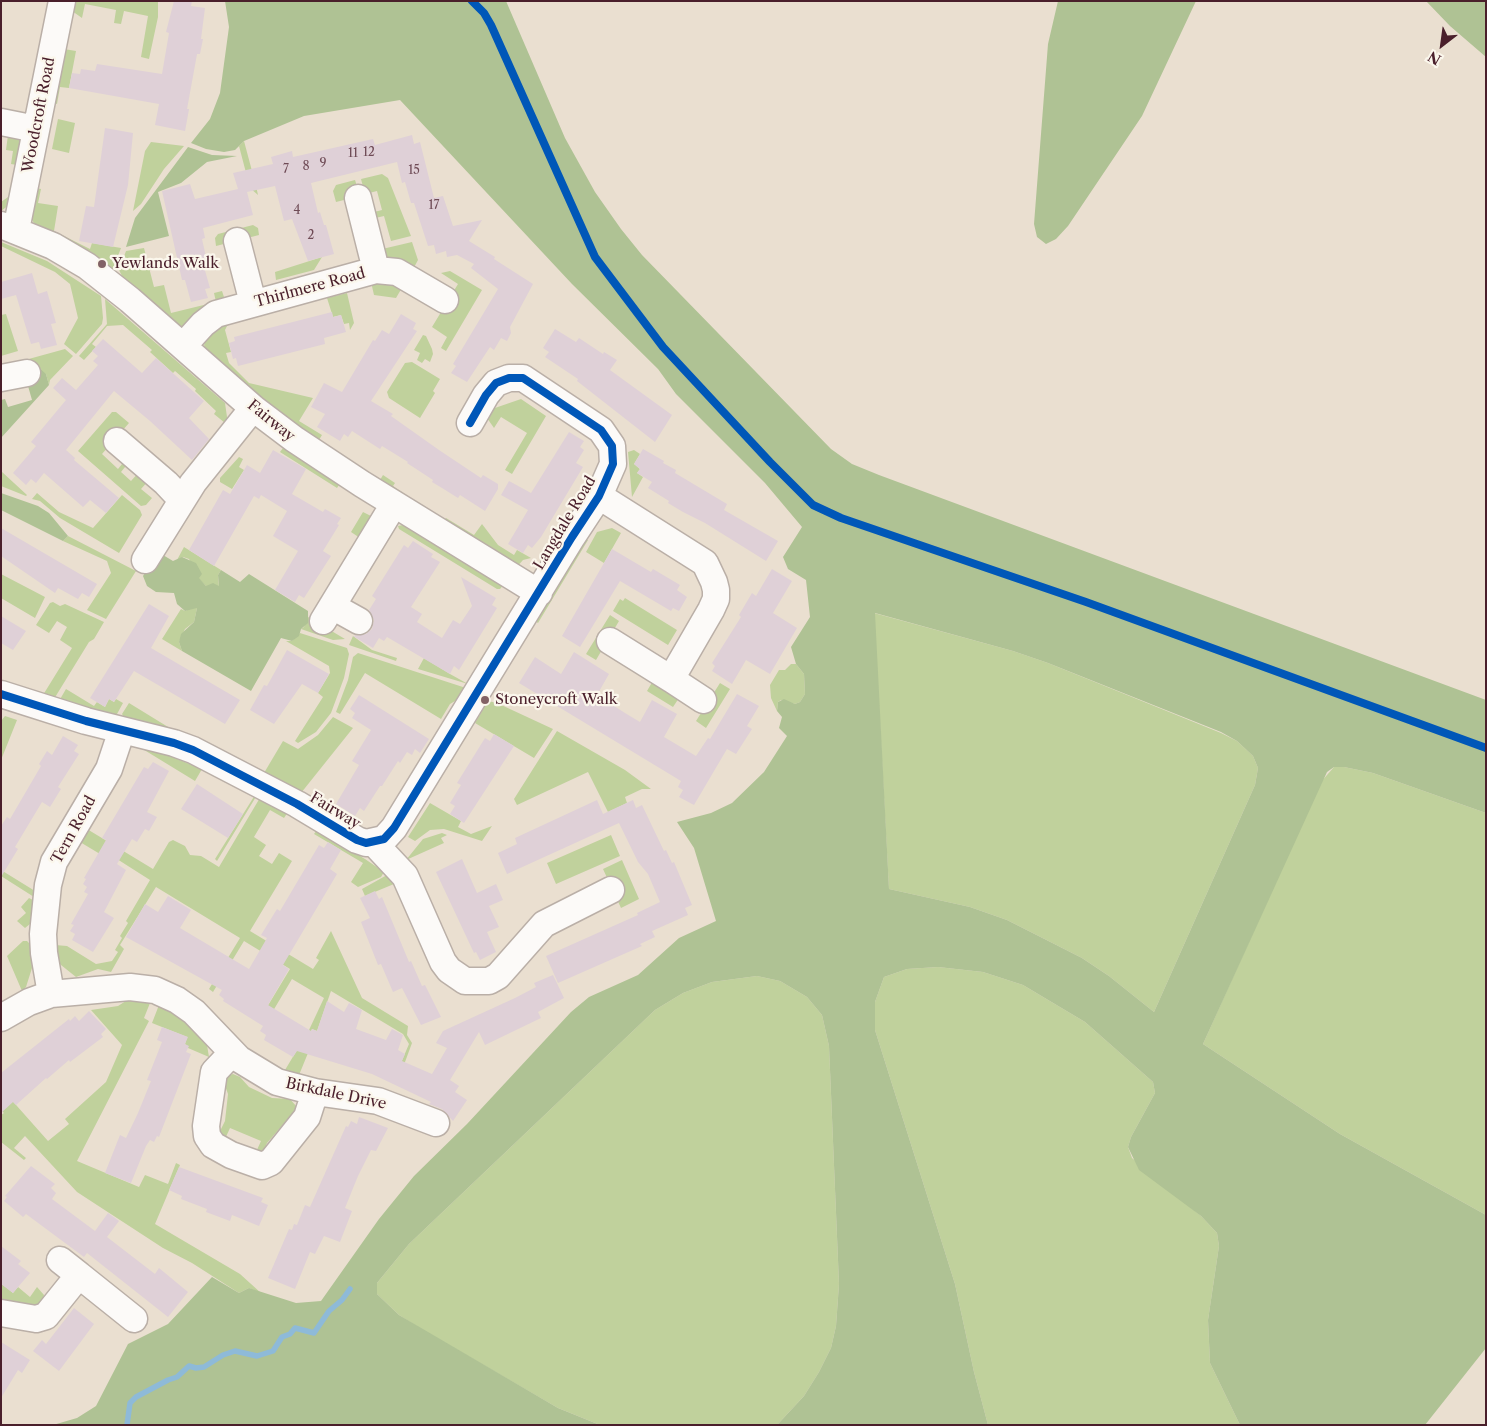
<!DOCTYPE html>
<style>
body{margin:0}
#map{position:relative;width:1487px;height:1426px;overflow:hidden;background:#eadfd0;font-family:"Libre Caslon Text",serif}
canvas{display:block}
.frame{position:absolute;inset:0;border:2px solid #4a1f2b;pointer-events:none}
.north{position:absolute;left:1417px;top:20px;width:50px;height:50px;-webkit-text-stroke:4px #fbf7ec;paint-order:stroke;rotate:210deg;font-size:14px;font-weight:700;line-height:20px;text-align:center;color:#4a1f2b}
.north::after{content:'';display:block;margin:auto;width:18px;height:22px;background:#4a1f2b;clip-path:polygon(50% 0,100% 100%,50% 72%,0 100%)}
</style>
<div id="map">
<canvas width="1487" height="1426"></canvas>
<div class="frame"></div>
<div class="north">N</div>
</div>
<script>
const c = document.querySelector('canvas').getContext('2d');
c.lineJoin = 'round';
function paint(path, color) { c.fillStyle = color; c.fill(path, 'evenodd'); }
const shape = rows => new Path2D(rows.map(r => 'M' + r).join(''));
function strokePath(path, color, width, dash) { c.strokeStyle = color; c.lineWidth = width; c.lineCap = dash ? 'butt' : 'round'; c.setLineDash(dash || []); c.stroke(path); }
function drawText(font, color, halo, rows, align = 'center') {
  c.font = font + ' "Libre Caslon Text",serif'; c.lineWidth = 4.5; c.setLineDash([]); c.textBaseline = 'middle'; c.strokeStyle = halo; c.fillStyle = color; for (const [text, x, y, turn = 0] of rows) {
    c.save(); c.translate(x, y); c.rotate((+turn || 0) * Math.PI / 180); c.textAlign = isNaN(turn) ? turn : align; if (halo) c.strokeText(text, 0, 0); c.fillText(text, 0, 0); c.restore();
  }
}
paint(shape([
 [69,1,158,1,158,17,149,59,141,57,148,16,124,11,121,24,114,23,116,10,85,4,82,18,72,11],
 [64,49,76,51,69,88,60,87,57,104,50,102],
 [58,119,75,123,69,153,52,149],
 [13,132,19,135,24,145,23,161,13,202,1,211,1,202,11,195,17,165,11,164,13,151,6,150,8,135],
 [244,141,256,186,258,195,250,188,239,146],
 [151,142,184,146,164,169,141,204,133,211,145,151],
 [382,174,388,178,411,236,391,241,384,216,371,219,370,213,382,210,377,191,365,194,361,179],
 [355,180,360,196,336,202,333,191,336,185],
 [36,188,41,189,38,203,58,206,54,231,90,249,92,243,121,248,113,269,91,254,36,227,30,216],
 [253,225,258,228,259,235,216,246,215,238,218,234],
 [1,242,47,261,101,296,103,318,102,324,76,354,64,344,78,318,70,284,55,272,1,246],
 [412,242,418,260,411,273,395,267,378,250],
 [144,248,154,287,164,285,171,313,216,302,214,293,222,291,226,303,187,326,174,326,123,278,119,270,126,251],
 [322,257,314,270,276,280,275,272],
 [450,271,482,290,446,351,441,348,447,337,432,327,458,284,441,273],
 [371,282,403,286,396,298,374,295],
 [347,293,354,323,350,330,349,323,344,324,341,315,333,317,327,298],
 [105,299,225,403,228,424,192,470,188,467,225,423,214,414,216,411,195,391,196,389,175,371,173,373,150,352,152,350,123,325,107,326,92,344,96,347,84,360,79,356,107,324],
 [6,314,18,351,1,356,1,315],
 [228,324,225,330,231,352,226,353,229,363,249,383,313,398,299,421,322,435,319,440,308,440,204,349,205,332],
 [423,335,426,336,432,349,433,354,430,362,425,359,422,363,417,360,420,353,414,350],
 [65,349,73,356,50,380,49,385,46,374,28,370,25,360],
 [412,362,440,379,433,391,435,393,420,418,389,398,387,392,405,363],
 [521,399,546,416,512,474,505,470,527,433,501,417,494,428,487,418,492,409],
 [112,412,116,412,129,423,102,454,118,469,126,459,129,462,121,472,131,481,140,471,150,479,141,489,152,498,146,505,141,506,78,451],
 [283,448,339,485,337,488,280,452],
 [634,450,640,454,634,464,640,469,637,473,643,477,632,497,628,452],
 [239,457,243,459,239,467,244,470,232,489,220,482,220,478],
 [1,471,27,495,26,496,1,486],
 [383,475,395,483,393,486,431,512,445,519,446,518,474,535,482,524,498,545,514,555,517,550,531,558,523,560,515,569,377,485],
 [37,493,59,512,93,528,122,495,140,510,142,515,119,553,60,518,40,501,32,499],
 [363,512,373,517,363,540,351,532],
 [407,524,506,582,500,589,497,589,399,529,398,526],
 [612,528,621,533,604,563,586,552,597,532],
 [68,536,136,571,106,619,87,610,111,573,107,561,63,541],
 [582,537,588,540,538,623,534,620],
 [184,547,221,570,218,575,219,587,206,586,198,578,189,559,183,557,177,560],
 [1,574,45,597,35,618,1,598],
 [625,598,677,630,668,645,613,611,620,599,623,601],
 [53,602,60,606,65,604,104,622,94,639,89,642,54,699,43,695,72,648,60,640,67,627,57,621,49,633,36,625,50,603],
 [194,607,197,608,194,622,185,629,179,642,182,651,162,639,181,609,185,611],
 [874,613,1013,651,1048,663,1221,733,1237,741,1253,756,1258,768,1255,785,1154,1012,1109,976,1082,958,1007,920,970,907,889,889],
 [610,615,619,621,596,660,586,654],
 [308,617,345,639,333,640,301,629,304,627],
 [300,633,347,648,349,654,344,678,331,713,316,732,298,743,295,741,323,697,318,693,330,673,329,666,286,641,292,641],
 [353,636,372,650,397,658,396,661,349,645],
 [358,653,466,688,460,698,450,704,441,719,365,673,340,714,336,712,348,680,353,657],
 [424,658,450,674,468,684,418,669],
 [791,664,796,664,804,674,805,694,800,702,795,704,781,700,778,702,777,711,771,698,770,685,779,670,785,670],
 [654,679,681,695,673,707,647,691],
 [720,683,730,689,706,728,696,721],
 [66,689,94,706,97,702,105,707,109,699,114,702,116,699,123,703,117,714,111,716,59,701],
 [488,701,497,703,553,729,534,758,475,723],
 [129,703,173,730,124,717,122,714],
 [5,716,17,720,1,760,1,721],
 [333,717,353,728,301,793,264,773,283,741,298,749,318,735],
 [557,731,625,770,651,789,642,789,625,797,627,803,608,812,588,772,517,805,514,799],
 [141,748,150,748,202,769,195,781],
 [1334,767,1344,767,1373,773,1486,813,1486,1215,1340,1134,1203,1044,1320,783],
 [255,795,257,795,217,861,215,859],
 [261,796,288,812,284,818,270,810,254,837,266,845,259,856,272,864,279,853,292,861,250,931,313,969,319,960,316,958,331,931,362,998,408,1026,407,1035,412,1043,405,1062,395,1077,409,1044,403,1034,331,991,317,1031,312,1029,310,1034,315,1036,299,1075,285,1070,309,1030,324,998,292,979,267,1021,261,1017,290,969,244,941,213,992,209,989,240,938,156,887,120,945,124,949,111,972,98,969,76,977,56,961,55,945,67,946,96,964,112,961,118,952,115,950,122,938,120,936,128,923,126,921,150,880,117,859,115,863,80,842,87,829,153,869,169,842,173,840,185,846,190,855,201,856,219,867],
 [430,803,461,821,458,827,471,834,492,826,482,841,444,829,430,830,415,841,408,837],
 [317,830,365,859,384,872,381,877,358,887,351,882,363,863,314,834],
 [442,833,447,835,441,838,444,843,406,860,423,839],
 [611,835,620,856,556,884,547,863],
 [622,860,639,899,621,908,603,869],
 [1,870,35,891,34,897,1,876],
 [387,875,394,884,365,896,362,889],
 [29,898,33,900,30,924,25,928,17,921,26,913,21,907],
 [23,941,27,941,30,944,32,968,26,987,22,991,7,956],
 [938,967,983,972,1023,985,1085,1022,1153,1082,1155,1093,1131,1137,1128,1147,1132,1158,1201,1216,1217,1233,1219,1246,1208,1320,1210,1363,1240,1425,988,1425,974,1372,955,1284,875,1030,875,1002,884,977,907,969],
 [757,976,780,981,807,997,822,1015,829,1046,839,1284,836,1326,831,1348,819,1372,804,1396,777,1425,600,1425,558,1408,423,1330,399,1315,377,1294,377,1283,409,1244,655,1010,683,993,712,982],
 [129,999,150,1003,144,1018,149,1021,77,1161,139,1187,145,1175,168,1184,176,1163,180,1165,155,1224,240,1274,261,1293,249,1288,239,1293,192,1263,163,1248,77,1192,25,1136,14,1148,26,1158,24,1160,1,1142,1,1115,4,1113,1,1110,1,1088,48,1141,69,1124,65,1119,106,1082,122,1045,91,1010,118,1006],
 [159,1005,188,1023,207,1045,209,1057,188,1048,185,1044,187,1037,152,1023],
 [233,1074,240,1077,249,1087,272,1098,290,1099,296,1106,294,1116,287,1120,267,1143,264,1151,256,1152,261,1141,230,1128,225,1139,219,1133,225,1121,228,1094,224,1083,227,1076],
 [2,1284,13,1293,18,1287,30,1297,37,1287,44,1295,43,1300,36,1306,1,1301]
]), '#c0d19c');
paint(shape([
 [225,1,506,1,565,138,595,192,621,229,642,255,831,449,852,464,879,475,1486,700,1486,813,1373,773,1344,767,1334,767,1327,772,1203,1044,1340,1134,1486,1215,1486,1348,1425,1425,1240,1425,1210,1363,1208,1320,1219,1246,1217,1233,1201,1216,1139,1170,1128,1147,1131,1137,1155,1093,1153,1082,1085,1022,1023,985,983,972,938,967,907,969,884,977,875,1002,875,1030,955,1284,974,1372,988,1425,777,1425,804,1396,819,1372,831,1348,836,1326,839,1284,829,1046,822,1015,807,997,780,981,757,976,712,982,683,993,655,1010,409,1244,377,1283,377,1294,399,1315,558,1408,600,1425,53,1425,77,1418,96,1406,128,1344,168,1324,212,1277,239,1293,249,1288,296,1303,321,1301,379,1219,414,1176,467,1124,571,1012,589,997,638,975,679,938,716,921,694,848,677,822,711,813,732,803,764,772,787,736,779,728,782,717,777,711,778,702,784,699,795,704,800,702,805,694,804,674,796,664,791,647,810,617,806,580,788,569,783,557,802,527,765,483,676,394,658,369,572,284,400,100,304,116,244,141,235,150,224,152,206,149,191,143,210,119,220,93,229,27],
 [875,613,1013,651,1048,663,1221,732,1237,741,1253,756,1258,768,1255,785,1154,1012,1109,976,1082,958,1007,920,970,907,889,889],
 [1058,1,1196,1,1142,116,1068,226,1056,239,1046,244,1037,237,1034,224,1048,44],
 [1426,1,1486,1,1486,57,1450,26],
 [188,147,212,155,237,156,207,162,181,183,158,192,169,236,126,247,135,218],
 [37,366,46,374,49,385,1,438,1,400,5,399,8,407,32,400,26,379],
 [1,493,38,506,49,513,68,536,63,541,1,510],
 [158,552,173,561,182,557,196,563,202,574,199,578,206,586,213,583,219,586,218,575,221,570,240,582,249,574,308,611,308,623,301,629,299,636,292,641,281,638,251,691,182,651,179,642,181,634,194,622,197,608,185,611,177,604,174,593,156,592,147,586,143,576]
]), '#afc294');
strokePath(shape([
 [127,1425,130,1403,136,1397,168,1380,177,1377,189,1366,196,1368,204,1367,223,1355,235,1351,257,1356,273,1351,282,1337,290,1334,295,1328,314,1333,329,1311,342,1300,350,1289]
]), '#8ebad8', 5.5);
paint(shape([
 [174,1,192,1,191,6,205,8,201,39,203,39,200,54,197,54,187,109,189,109,185,131,155,125,159,104,69,88,72,73,80,74,81,69,95,71,97,64,162,74,169,33,166,32],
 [105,128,133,133,128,185,113,247,79,241,86,206,94,207],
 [412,135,414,144,420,142,434,198,443,196,453,226,482,220,469,241,495,257,494,259,533,284,510,327,511,333,507,341,501,338,494,350,490,347,467,382,451,373,456,366,453,364,498,289,471,268,474,264,457,255,447,257,446,251,436,254,434,245,428,246,414,203,411,203,405,182,402,183,397,162,311,183,318,213,320,212,324,225,326,225,334,254,308,261,292,219,284,221,275,186,247,192,253,215,203,228,205,238,202,239,208,266,204,267,210,288,205,289,208,298,191,302,185,280,182,280,162,191,190,184,195,199,238,189,233,173,273,164,271,157,292,151,293,157,373,139,375,145],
 [32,273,38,294,47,291,56,323,51,324,57,345,41,349,39,342,31,344,16,295,1,299,1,282],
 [332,312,333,317,341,315,346,332,324,338,325,344,238,366,236,358,233,359,229,343,235,341,234,337],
 [401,314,416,323,413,329,417,331,371,401,393,414,391,416,439,450,481,478,483,475,498,484,498,489,485,511,460,495,458,498,442,488,432,482,433,480,407,463,408,462,382,446,380,449,352,431,348,437,344,434,340,441,317,427,325,414,311,407,324,383,342,392,373,340,375,341,382,330,389,334],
 [555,329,576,342,579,338,603,354,604,352,617,360,610,370,672,415,655,442,577,381,578,379,545,357,549,352,543,348],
 [103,339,142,373,156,358,204,401,189,418,209,439,192,460,150,421,114,391,66,450,75,458,74,460,119,498,106,513,90,500,83,507,44,473,36,483,31,479,26,485,13,473,36,446,31,442,66,400,53,388,62,378,76,390,98,365,93,361,98,356,92,351],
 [569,432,584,441,580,447,584,450,576,463,583,467,541,537,532,548,528,545,523,553,508,544,528,510,501,495,509,481,531,493],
 [643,449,664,461,663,463,676,470,675,473,727,504,724,510,778,541,766,561,705,523,683,512,668,503,669,501,648,488,652,482,637,473,640,469,634,464],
 [273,450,306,469,292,494,323,512,325,509,341,518,337,524,339,525,323,551,331,556,304,598,299,595,295,602,275,590,298,551,273,536,287,511,261,495,259,499,254,496,214,566,189,550,223,490,230,494,247,465,260,473],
 [1,528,97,584,89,597,82,593,78,599,58,588,55,593,1,556],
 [413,541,433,554,431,557,440,562,411,607,422,614,417,622,442,638,453,620,460,624,472,606,461,577,496,598,492,605,497,608,459,670,454,666,450,674,387,637,384,641,379,638,373,648,353,636,366,634,372,629,374,620,369,610,376,599,372,596,404,545,408,548],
 [612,549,651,572,653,569,680,585,677,590,687,597,679,611,673,608,671,611,620,581,580,647,562,636],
 [772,569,792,581,773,613,797,628,770,674,746,660,732,684,712,671,715,666,712,663,741,617,739,615,752,593,756,596],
 [149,604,169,616,151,648,240,700,225,724,134,671,114,702,109,699,105,707,90,698],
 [1,616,26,631,13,650,1,643],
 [287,650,329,674,318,693,302,684,274,724,250,710,264,685,267,686],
 [574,652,609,674,597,695,625,713,640,722,652,700,677,714,664,737,696,756,708,738,710,739,737,694,759,706,747,726,752,729,736,754,727,749,694,805,679,797,683,790,678,787,681,781,519,683,535,657,561,674],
 [359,695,429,739,420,753,415,749,412,755,407,752,400,763,398,761,382,786,380,786,364,811,360,808,355,816,336,804,359,765,352,761,371,730,352,718,355,713,350,709],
 [494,734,514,746,464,823,450,814,455,806,450,803,461,785,457,783,485,738,490,741],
 [63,736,78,745,74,751,79,754,58,787,61,789,50,807,42,802,15,847,18,849,1,877,1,826,7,817,10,819,41,766,39,764,47,751,52,755],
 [153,762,169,771,147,812,157,817,149,831,145,829,137,842,132,839,117,864,126,870,104,912,114,918,93,952,72,940,75,934,70,931,74,925,71,924,88,894,84,892,87,887,83,884,86,879,84,878,106,840,102,838,144,767,148,769],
 [197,784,243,814,228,838,181,809],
 [597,800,603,814,633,800,636,808,642,805,664,851,666,850,672,863,674,862,692,905,685,908,688,915,652,931,655,937,640,944,642,946,558,983,546,956,638,915,637,913,660,902,648,874,638,862,619,823,507,874,498,853,517,844,515,838],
 [328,842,341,850,330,869,337,874,283,965,289,969,268,1005,311,1031,312,1029,317,1031,327,1001,344,1012,349,1003,362,1010,356,1029,386,1040,392,1029,403,1035,398,1050,405,1054,402,1061,432,1074,447,1048,436,1043,443,1031,515,998,536,987,534,983,553,975,564,998,538,1012,541,1018,485,1045,479,1032,450,1080,459,1086,455,1092,467,1100,453,1121,442,1109,429,1104,431,1102,372,1074,297,1051,293,1057,264,1040,266,1035,260,1031,263,1026,223,1001,224,999,219,995,222,990,126,937,145,904,158,912,168,896,191,910,180,928,249,969,267,938,261,935,277,909,280,911,319,845,324,848],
 [462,859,477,893,496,884,503,900,489,906,499,927,487,932,496,952,480,960,476,952,474,953,436,872],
 [375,891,379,899,382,897,409,962,411,961,422,986,425,985,441,1017,421,1025,402,988,393,992,381,964,378,965,361,922,370,918,360,898],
 [89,1011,106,1029,101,1034,103,1037,70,1062,69,1060,47,1079,46,1078,16,1105,13,1102,1,1113,1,1073,69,1019,70,1021,75,1016,79,1021],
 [162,1027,188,1037,185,1044,189,1046,186,1052,191,1054,159,1137,157,1136,154,1142,150,1140,146,1146,131,1183,105,1173,120,1135,126,1138,138,1113,151,1081,147,1080,162,1042,157,1040],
 [359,1117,388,1128,376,1151,371,1150,358,1176,345,1208,352,1211,340,1242,324,1236,315,1254,310,1252,295,1289,268,1278,289,1229,292,1230,294,1224,297,1225,305,1205,310,1207,346,1126,348,1127,351,1121,357,1124],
 [31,1166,55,1184,51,1188,56,1193,52,1199,95,1231,108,1213,119,1221,107,1237,155,1274,159,1268,188,1292,168,1317,87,1253,84,1257,26,1214,23,1217,4,1201,7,1197,5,1196],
 [179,1167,263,1198,261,1202,268,1205,259,1226,232,1215,230,1221,206,1212,207,1209,181,1199,182,1196,169,1190],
 [1,1246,21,1261,18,1264,30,1273,13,1293,1,1284],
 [74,1308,94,1324,59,1371,33,1351,42,1340,46,1344],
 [1,1342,30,1360,22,1373,18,1370,1,1398]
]), '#dfd0d7');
const minor = shape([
 [1,122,36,129],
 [358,198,376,270],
 [1,225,53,246,87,266,130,300,253,408,294,439,362,484,539,593],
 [16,230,62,1],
 [237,241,253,303],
 [183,346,203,324,216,314,376,270,397,272,445,300],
 [1,378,27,373],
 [117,441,166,483,182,500],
 [599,496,705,563,714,582,716,590,716,599,711,610,671,679,610,641],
 [145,560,193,483,253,408],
 [332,606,359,621],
 [323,621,394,504],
 [671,679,703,700],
 [1,694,86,721,174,743,193,750,297,804,357,840,366,843,384,839,394,828,572,537,599,496,613,464,612,446,601,430,523,378,509,378,496,383,486,395,470,423],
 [374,843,405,876,443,962,449,970,465,981,489,981,498,976,544,924,611,890],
 [51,994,44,953,43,934,48,885,54,862,109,769,122,730],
 [1,1018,29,1002,51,994,130,987,155,990,177,1000,194,1012,239,1059,277,1082,315,1092,378,1101,436,1123],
 [232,1053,214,1072,206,1126,207,1136,213,1145,231,1155,262,1166,271,1162,307,1117,315,1092],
 [60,1260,79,1275],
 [1,1313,36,1319,46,1316,79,1275,134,1319]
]);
strokePath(minor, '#baafa7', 29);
strokePath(minor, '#fcfaf8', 26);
strokePath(shape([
 [472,1,484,13,491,25,595,257,663,347,770,462,813,505,841,518,1086,602,1486,748],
 [1,694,86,721,174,743,193,750,297,804,357,840,366,843,384,839,394,828,572,537,599,496,613,464,612,446,601,430,523,378,509,378,496,383,486,395,470,423]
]), '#0057b8', 8);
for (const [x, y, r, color] of [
 [102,264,5,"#826265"],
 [485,700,5,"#826265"]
]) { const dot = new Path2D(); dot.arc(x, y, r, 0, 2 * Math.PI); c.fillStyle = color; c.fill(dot); strokePath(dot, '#fbf7ec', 2); }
drawText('12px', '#6f4b56', null, [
 ["12",369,153],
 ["11",353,154],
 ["9",323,164],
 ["8",306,167],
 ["7",286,170],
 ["15",414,171],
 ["17",434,206],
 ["4",297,211],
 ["2",311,236]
]);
drawText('15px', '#4a1f2b', '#fbf7ec', [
 ["Woodcroft Road",39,115,-79],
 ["Thirlmere Road",310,288,-15],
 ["Fairway",271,421,39],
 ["Langdale Road",565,523,-59],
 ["Fairway",335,811,31],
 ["Tern Road",74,830,-61],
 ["Birkdale Drive",336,1094,12]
]);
drawText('15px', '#4a1f2b', '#fbf7ec', [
 ["Yewlands Walk",112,264],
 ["Stoneycroft Walk",495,700]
], 'left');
</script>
